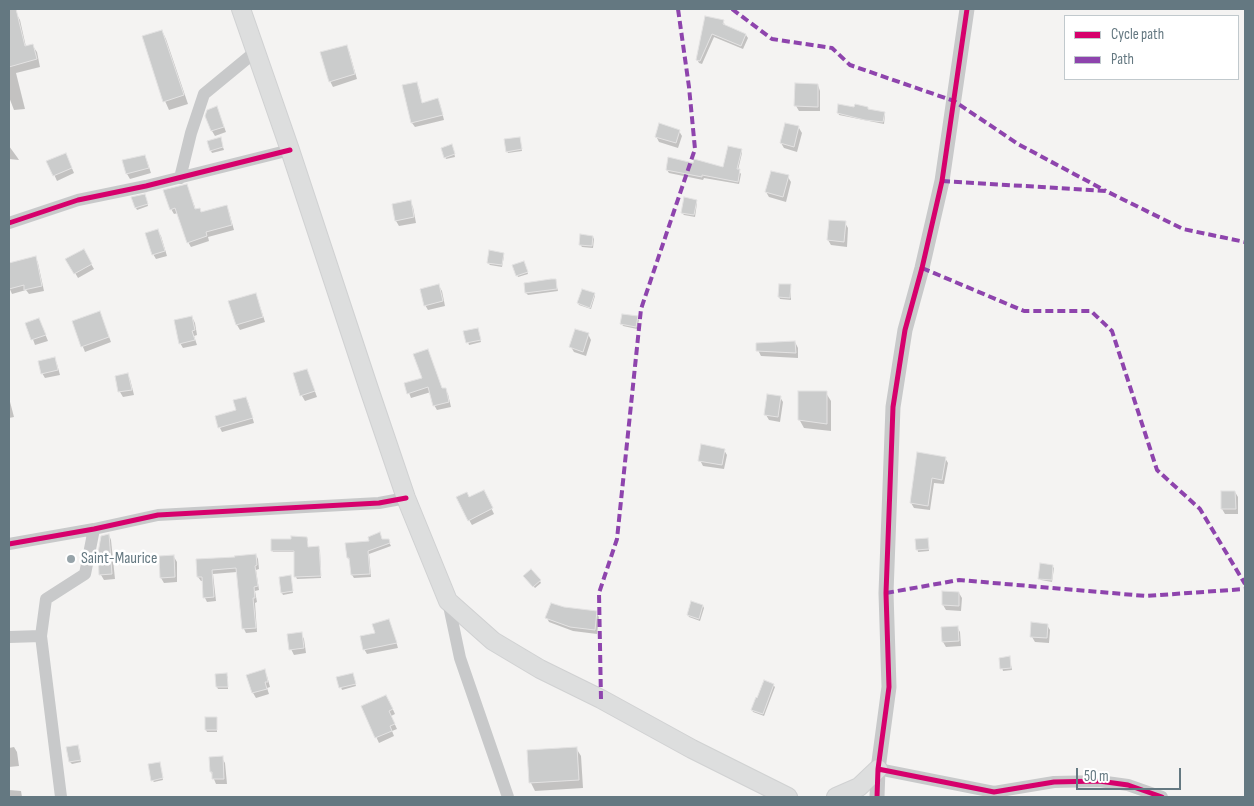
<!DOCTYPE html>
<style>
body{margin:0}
#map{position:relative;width:1254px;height:806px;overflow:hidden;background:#f4f3f2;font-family:"Sofia Sans Condensed",sans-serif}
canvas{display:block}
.frame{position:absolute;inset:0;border:10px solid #647881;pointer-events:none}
.legend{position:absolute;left:1064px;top:15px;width:175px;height:65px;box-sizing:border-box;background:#fff;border:1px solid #c1c9cd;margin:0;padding:6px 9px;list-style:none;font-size:15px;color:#647881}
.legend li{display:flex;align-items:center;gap:10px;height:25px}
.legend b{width:25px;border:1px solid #c1c9cd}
.scale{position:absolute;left:1076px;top:768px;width:105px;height:22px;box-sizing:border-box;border:2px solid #647881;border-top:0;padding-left:6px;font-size:15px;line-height:18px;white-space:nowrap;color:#647881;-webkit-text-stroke:4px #fff;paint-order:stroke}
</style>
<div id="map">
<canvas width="1254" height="806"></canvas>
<div class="frame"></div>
<ul class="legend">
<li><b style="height:6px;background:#d6006c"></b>Cycle path</li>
<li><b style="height:6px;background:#8e44ad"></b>Path</li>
</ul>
<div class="scale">50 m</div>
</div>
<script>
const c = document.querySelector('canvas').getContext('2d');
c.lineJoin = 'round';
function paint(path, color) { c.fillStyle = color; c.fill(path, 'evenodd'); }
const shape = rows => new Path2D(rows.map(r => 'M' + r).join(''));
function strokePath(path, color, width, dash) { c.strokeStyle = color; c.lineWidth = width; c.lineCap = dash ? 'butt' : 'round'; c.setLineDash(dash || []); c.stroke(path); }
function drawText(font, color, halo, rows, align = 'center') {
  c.font = font + ' "Sofia Sans Condensed",sans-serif'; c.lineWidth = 5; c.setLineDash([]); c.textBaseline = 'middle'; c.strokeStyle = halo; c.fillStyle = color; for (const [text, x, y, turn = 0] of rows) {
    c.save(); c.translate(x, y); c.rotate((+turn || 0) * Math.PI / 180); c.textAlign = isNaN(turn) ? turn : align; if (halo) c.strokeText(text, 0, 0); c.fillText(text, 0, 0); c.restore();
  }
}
paint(shape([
 [16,13,20,20,26,47,32,45,37,52,40,67,16,73,25,109,14,110,9,97,9,15],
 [706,18,723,21,725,25,746,35,748,38,743,49,714,37,702,64,699,63,697,59],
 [162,31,166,39,188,104,169,110,165,101,143,37],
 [346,46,349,51,357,79,333,87,330,81],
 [416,83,419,88,422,104,438,100,440,104,444,120,415,127,412,123],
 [818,85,820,91,820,111,799,111,796,106],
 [869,110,884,113,885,115,884,124,839,115,838,112],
 [219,113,226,132,215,136,212,131],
 [799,128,802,133,797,152,784,148,781,143],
 [679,131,682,136,678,148,659,142,656,136],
 [221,141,224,150,212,153,211,151],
 [520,141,522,151,508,153,507,151],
 [9,146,17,157,19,160,9,159],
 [453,148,455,157,446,159,445,157],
 [741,150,742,153,738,170,741,174,739,184,704,178,703,180,669,173,667,170,694,164,724,168],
 [144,156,147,161,151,173,130,179,127,174],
 [68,159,74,173,57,181,48,161],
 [788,177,791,182,786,202,769,197,766,192],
 [189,191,196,210,202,214,226,207,229,212,234,230,208,237,209,241,191,247,188,242,178,213,174,214,171,209],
 [146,198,148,206,137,210,136,208],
 [410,201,413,207,416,223,399,226,396,221],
 [696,201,697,203,695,217,684,215,682,213],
 [845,223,848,228,847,247,831,245,828,240],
 [158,231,161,236,167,256,156,259,153,254],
 [593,237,594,239,593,248,582,247,580,244],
 [83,250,94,269,78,278,67,259],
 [503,254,504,256,502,267,490,265,488,263],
 [36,258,38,263,44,291,29,294,26,290,12,294,9,287,9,264],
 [525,265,528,274,518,277,517,275],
 [555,280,558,291,528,295,526,293],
 [439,286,442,291,445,306,428,310,425,305],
 [790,286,791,288,791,300,780,299,779,297],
 [255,294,258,300,265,322,240,330,237,325,230,302],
 [594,294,595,296,591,309,579,305,578,303],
 [192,317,195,323,197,335,194,336,197,345,183,348,180,343],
 [102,318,111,342,85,352,73,322],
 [637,318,639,320,637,329,623,326,622,324],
 [39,319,48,341,35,345,27,323],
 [478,331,481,342,469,345,465,332],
 [588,334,591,340,586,356,574,352,571,347],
 [795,342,798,348,798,358,761,356,758,350],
 [54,358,57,364,60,375,45,378,42,373],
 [127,374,130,379,134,395,123,397,120,392,116,376],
 [294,374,309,375,317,397,305,401,302,396],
 [423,378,442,390,445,389,448,394,451,407,437,410,434,405,431,392,411,398,409,393],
 [826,393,831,401,831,431,804,428,799,419],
 [780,397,783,402,780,422,769,420,766,415],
 [9,398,14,417,9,418],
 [246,398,248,402,254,423,222,432,220,428,238,410],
 [724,450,727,455,724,469,703,466,700,460],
 [945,458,948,463,944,484,934,483,930,510,914,508,911,503],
 [1235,492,1238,497,1238,514,1225,514,1222,509],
 [486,497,494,514,472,525,469,520],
 [109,535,111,540,115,579,104,580,101,575,99,553],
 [307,538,308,540,308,548,318,548,320,550,321,578,297,579,296,577,295,552,273,552,272,550],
 [388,540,391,546,369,554,371,577,354,578,352,575,350,561,348,558,382,541],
 [916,540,928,541,929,551,918,552],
 [256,555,258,559,259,569,256,570,259,590,255,591,257,602,255,603,257,632,246,633,244,629,237,572,213,574,216,601,207,602,205,598,203,581,201,581,198,577,197,561],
 [174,557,177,562,177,582,164,583,161,578],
 [1052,566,1054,568,1052,582,1041,580,1039,578],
 [526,578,540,581,541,583,535,588],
 [291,579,293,593,283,595,282,593],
 [959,593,962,598,961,611,946,610,943,605],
 [703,606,704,608,700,621,689,617,688,615],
 [564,609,596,613,599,617,597,634,573,631,549,622,547,618],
 [389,621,391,625,398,648,367,654,364,649],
 [1047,625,1050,630,1049,643,1035,642,1032,637],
 [957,627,960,632,961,646,946,647,943,642],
 [301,633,304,639,306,653,294,655,291,649],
 [1000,659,1010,660,1012,670,1003,671],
 [264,671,267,676,270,687,267,688,269,694,256,698,253,693],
 [226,675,228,677,228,689,218,689,217,687],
 [353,677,356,686,342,690,338,678],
 [773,685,775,687,764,716,753,712,752,710],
 [389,701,395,714,391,716,397,729,392,731,394,736,379,743,362,707],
 [206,718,216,718,217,720,217,732,207,732,206,730],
 [14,747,17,752,19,766,9,767,9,748],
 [79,748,81,762,72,764,70,762],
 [576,748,581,756,583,788,535,791,531,783,528,751],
 [222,758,225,763,227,784,216,784,211,772],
 [160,766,163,780,154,782,152,780],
 [9,790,21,791,22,797,9,797]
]), '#0003');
const building = shape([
 [9,9,16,9,25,46,33,44,37,59,9,67,9,9],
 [705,16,724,20,723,24,746,34,741,46,712,34,700,61,696,60,705,16],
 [162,30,184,95,163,102,142,36,162,30],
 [347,45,355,74,329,82,320,52,347,45],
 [417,82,422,103,438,98,443,115,411,123,402,85,417,82],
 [795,83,818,84,818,107,794,106,795,83],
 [838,104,854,107,855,104,868,107,868,109,885,112,883,122,865,120,837,113,838,104],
 [217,106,224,127,211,131,205,116,207,110,217,106],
 [659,123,680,130,676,143,655,137,659,123],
 [785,123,799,126,794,147,780,143,785,123],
 [221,137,223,147,210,151,207,141,221,137],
 [520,137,522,149,506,152,504,139,520,137],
 [452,144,455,154,444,158,441,148,452,144],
 [728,146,742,149,737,169,740,169,738,182,702,175,702,177,666,170,668,157,693,163,694,159,723,167,728,146],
 [66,153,72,168,53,176,46,161,66,153],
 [145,155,149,168,126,174,122,160,145,155],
 [771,171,789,175,783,197,765,192,771,171],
 [187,184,195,209,200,208,201,212,227,205,232,225,206,232,207,236,187,243,175,208,170,210,163,190,187,184],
 [145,194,148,204,135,208,131,197,145,194],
 [684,197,697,200,694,215,681,213,684,197],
 [411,200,414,217,395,221,392,204,411,200],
 [829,220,846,221,844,242,827,240,829,220],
 [158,229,165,251,152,255,145,233,158,229],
 [580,234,593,236,592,246,579,245,580,234],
 [84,249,92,264,74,274,65,259,84,249],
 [489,250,504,253,502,265,487,263,489,250],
 [36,256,42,286,24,290,24,285,9,289,9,263,36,256],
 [524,261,528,272,516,276,512,265,524,261],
 [551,279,556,279,557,289,525,293,524,283,551,279],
 [439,284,443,301,424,306,420,289,439,284],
 [779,284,791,284,790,298,778,297,779,284],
 [582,289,595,293,590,308,577,303,582,289],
 [256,293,263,317,236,325,228,301,256,293],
 [100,311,109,337,81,347,72,321,100,311],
 [622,314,638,316,636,327,620,324,622,314],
 [192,316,195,330,192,331,195,340,179,344,174,320,192,316],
 [39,318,46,335,31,340,25,323,39,318],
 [478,328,481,340,466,343,463,331,478,328],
 [575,329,589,333,583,352,569,347,575,329],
 [795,341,796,353,756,351,756,343,795,341],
 [428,349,442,388,446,388,449,402,433,406,428,387,407,394,404,383,422,378,413,354,428,349],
 [55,357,58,370,41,374,38,361,55,357],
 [307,369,315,391,300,396,293,373,307,369],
 [128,373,132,390,118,392,115,376,128,373],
 [798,391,827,391,827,424,798,420,798,391],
 [767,394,781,396,778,417,764,415,767,394],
 [246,397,253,418,218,428,215,416,236,410,233,400,246,397],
 [701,444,725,449,722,465,698,461,701,444],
 [917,452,946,457,942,480,932,478,928,506,910,503,917,452],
 [484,490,493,508,468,521,456,497,467,492,469,497,484,490],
 [1221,491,1235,491,1236,509,1221,509,1221,491],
 [380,532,382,539,389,539,390,543,368,551,370,574,351,575,349,558,347,558,345,543,369,541,368,537,380,532],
 [109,534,112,574,99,575,98,553,101,536,109,534],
 [291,536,307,537,308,547,319,546,321,576,294,577,294,551,271,551,271,539,291,539,291,536],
 [928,538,929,549,916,550,915,539,928,538],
 [256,554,257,565,255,566,258,586,254,587,255,598,253,598,256,628,242,629,236,568,212,570,214,597,203,598,202,577,197,577,196,559,235,557,234,556,256,554],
 [174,555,175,577,160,578,159,556,174,555],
 [1040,563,1053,565,1052,580,1038,579,1040,563],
 [531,569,541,580,533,587,523,576,531,569],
 [291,575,293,591,281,593,279,577,291,575],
 [942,591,959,592,959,606,942,605,942,591],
 [691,601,703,605,699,619,687,615,691,601],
 [551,603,564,607,597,611,595,630,570,627,545,618,551,603],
 [389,619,397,643,363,650,360,636,375,633,372,624,389,619],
 [1031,622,1048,624,1047,638,1030,637,1031,622],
 [958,626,959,641,942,642,941,627,958,626],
 [302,632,304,648,289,650,287,634,302,632],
 [1010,656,1011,668,1000,669,999,658,1010,656],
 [265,669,268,682,265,682,267,689,252,693,246,675,265,669],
 [227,673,228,687,216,687,215,674,227,673],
 [353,673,356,684,339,688,336,677,353,673],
 [764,680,774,684,763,714,751,710,756,697,757,698,764,680],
 [386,695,393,709,389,711,395,724,390,726,392,731,375,738,361,706,386,695],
 [205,717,217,717,217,730,205,730,205,717],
 [78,745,81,760,69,762,66,747,78,745],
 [577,747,579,780,529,783,527,750,577,747],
 [223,756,224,779,212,779,212,772,210,772,209,757,223,756],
 [160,762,163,778,151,781,148,764,160,762]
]);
paint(building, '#cbcccc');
strokePath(building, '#e3e2e2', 1);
const secondary = shape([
 [241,9,290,150,369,389,406,498,448,601,493,641,540,669,601,699,692,749,788,797],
 [836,797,859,787,878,769]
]);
strokePath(secondary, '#d0d1d2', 20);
strokePath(shape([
 [180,178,191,133,204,94,255,52],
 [9,223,78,200,146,186,290,150],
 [9,544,94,529,158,515,379,503,406,498],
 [448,601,460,658,508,797],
 [41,636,46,599,85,574,94,529],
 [9,637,41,636,61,797],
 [878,769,994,792,1054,782,1099,781,1128,785,1162,797]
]), '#c8c9ca', 12);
strokePath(shape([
 [877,797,878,769,889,687,886,593,893,407,905,330,922,268,942,181,967,9]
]), '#c8c9ca', 15);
strokePath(secondary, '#dddede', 18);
strokePath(shape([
 [732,9,772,39,832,48,850,65,954,101,1018,144,1106,191],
 [942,181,1106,191,1183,229,1245,242],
 [922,268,1024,311,1091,311,1112,331,1157,470,1200,509,1245,584],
 [886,593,959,580,1146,596,1245,589],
 [601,699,599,593,617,539,641,309,695,149,689,87,678,9]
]), '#8e44ad', 4, [8, 4]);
strokePath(shape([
 [9,223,78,200,146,186,290,150],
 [9,544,94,529,158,515,379,503,406,498],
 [878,769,994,792,1054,782,1099,781,1128,785,1162,797],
 [877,797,878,769,889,687,886,593,893,407,905,330,922,268,942,181,967,9]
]), '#d6006c', 5);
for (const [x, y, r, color] of [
 [71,559,5,"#96a3a9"]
]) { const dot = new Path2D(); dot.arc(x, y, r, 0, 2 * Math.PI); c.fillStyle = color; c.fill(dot); strokePath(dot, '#fff', 2); }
drawText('16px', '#647881', '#fff', [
 ["Saint-Maurice",81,559]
], 'left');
</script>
